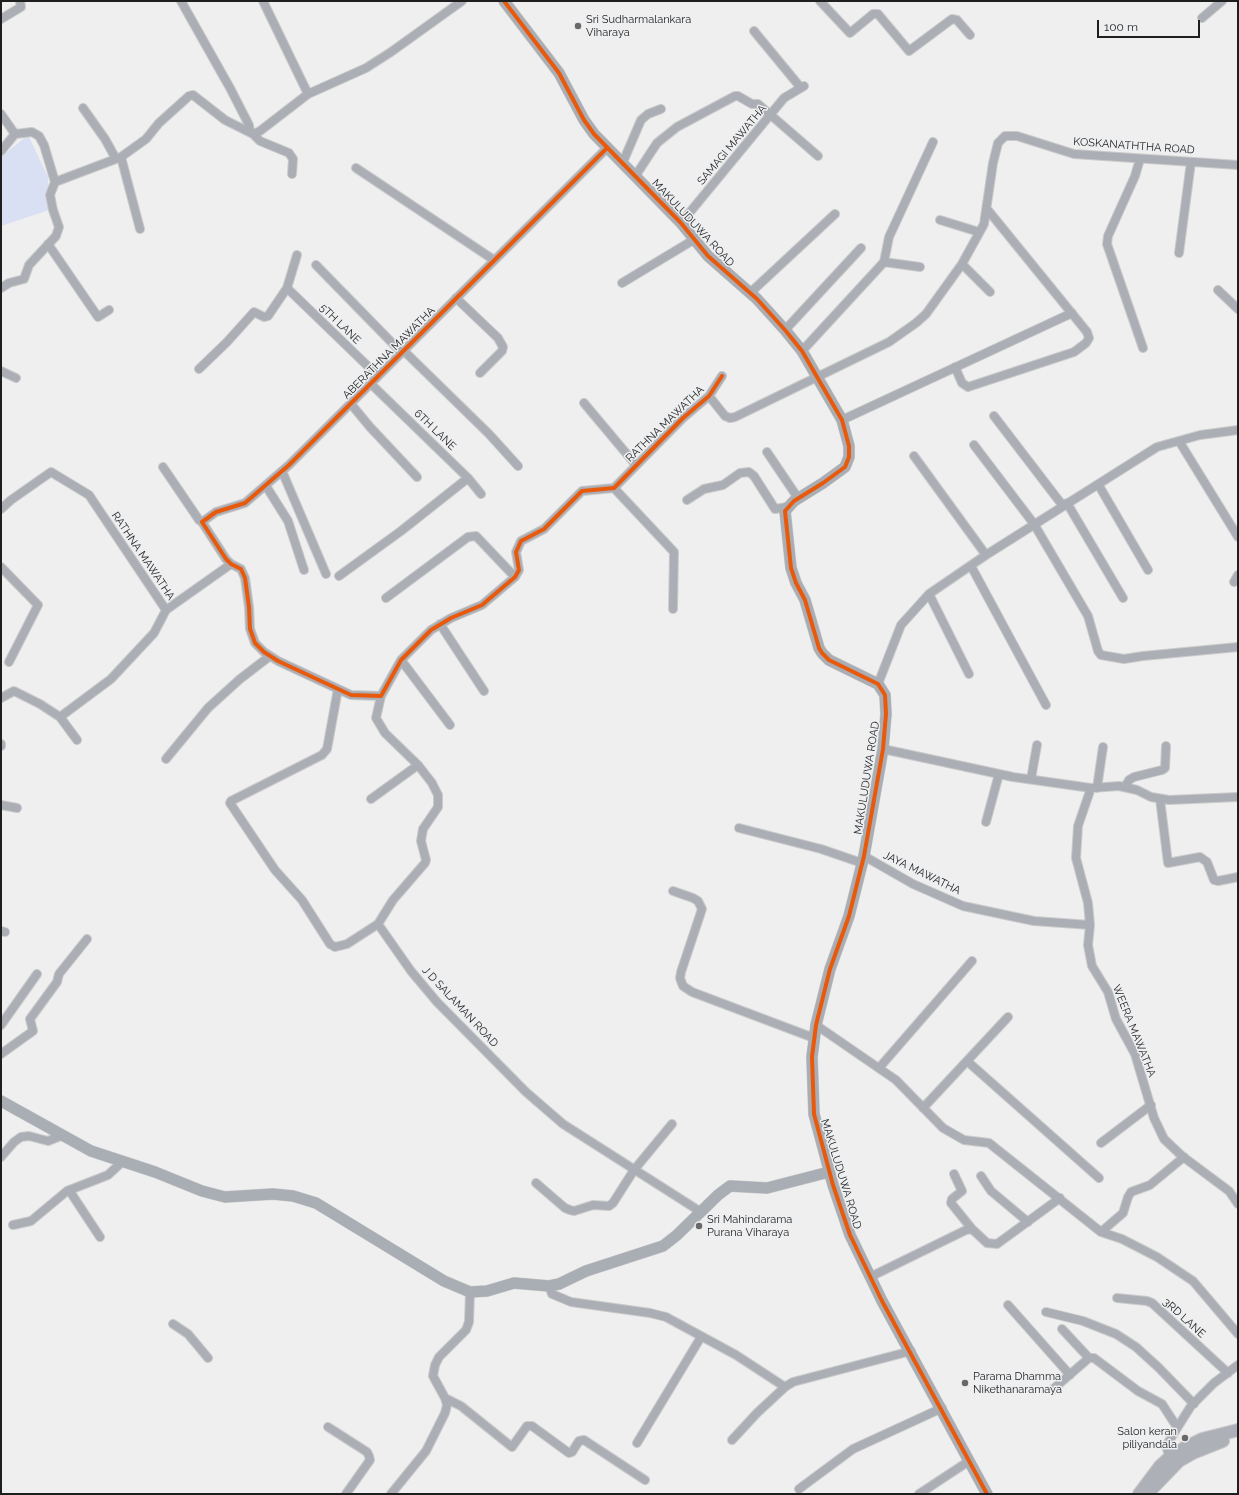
<!DOCTYPE html>
<style>
body{margin:0}
#map{position:relative;width:1239px;height:1495px;overflow:hidden;background:#efeff0;font-family:Raleway,sans-serif}
canvas{display:block}
.frame{position:absolute;inset:0;border:2px solid #1f1f20;pointer-events:none}
.scale{position:absolute;left:1097px;top:20px;width:103px;height:18px;box-sizing:border-box;border:2px solid #1f1f20;border-top:0;padding-left:5px;font-size:12px;line-height:14px;white-space:nowrap;color:#1f1f20;-webkit-text-stroke:3px #eeeff1;paint-order:stroke}
</style>
<div id="map">
<canvas width="1239" height="1495"></canvas>
<div class="frame"></div>
<div class="scale">100 m</div>
</div>
<script>
const c = document.querySelector('canvas').getContext('2d');
c.lineJoin = 'round';
function paint(path, color) { c.fillStyle = color; c.fill(path, 'evenodd'); }
const shape = rows => new Path2D(rows.map(r => 'M' + r).join(''));
function strokePath(path, color, width, dash) { c.strokeStyle = color; c.lineWidth = width; c.lineCap = dash ? 'butt' : 'round'; c.setLineDash(dash || []); c.stroke(path); }
function drawText(font, color, halo, rows, align = 'center') {
  c.font = font + ' Raleway,sans-serif'; c.lineWidth = 3; c.setLineDash([]); c.textBaseline = 'middle'; c.strokeStyle = halo; c.fillStyle = color; for (const [text, x, y, turn = 0] of rows) {
    c.save(); c.translate(x, y); c.rotate((+turn || 0) * Math.PI / 180); c.textAlign = isNaN(turn) ? turn : align; if (halo) c.strokeText(text, 0, 0); c.fillText(text, 0, 0); c.restore();
  }
}
paint(shape([
 [1187,1430,1192,1437,1184,1446,1176,1438]
]), '#f4e6e3');
paint(shape([
 [28,135,48,177,49,210,1,226,1,157]
]), '#dae0f4');
const street = shape([
 [181,1,230,88,249,125,250,132],
 [263,1,308,94],
 [820,1,850,33,873,14,878,14,909,51,952,19,957,20,970,35],
 [1202,18,1222,1],
 [1,19,21,7,20,1],
 [754,31,801,88],
 [83,108,105,139,116,159],
 [1,114,15,134],
 [253,134,260,141,289,153,293,159,292,174],
 [607,148,289,465,245,503,216,512,202,522,226,559,231,564,241,569,245,578,249,607,250,629,255,643,264,652,278,661,351,695,381,696,401,660,431,630,451,618,482,605,515,577,519,570,516,552,521,541,544,529,582,491,614,488,683,418,709,396,722,376],
 [1,151,15,134,32,132,39,136,44,145,55,182],
 [121,157,140,229],
 [1140,159,1135,176,1108,236,1107,244,1143,348],
 [623,162,641,120,648,114,661,109],
 [356,168,494,260],
 [636,175,657,143,677,127,735,96,738,96,752,104,758,104,818,156],
 [940,220,979,232],
 [681,223,784,98,804,86],
 [48,244,98,317,109,310],
 [1179,253,1191,162],
 [884,262,920,267],
 [962,264,990,292],
 [316,265,401,352],
 [622,283,695,239],
 [1,288,9,283,24,279,29,265,56,236,59,227,53,210,50,195,55,182,121,157,146,139,159,123,189,96,193,95,225,120,253,134,260,131,308,94,366,68,391,52,462,1],
 [287,288,378,376],
 [1218,290,1238,309],
 [750,293,835,214],
 [456,298,498,338,503,347,502,351,480,373],
 [785,330,861,248],
 [403,350,489,434,518,466],
 [802,351,884,262,889,237,933,142],
 [955,367,962,383,968,387,1074,352,1086,343,1089,338,1087,332,987,209],
 [199,369,227,342,254,312,264,317,268,316,287,288,297,255],
 [1,371,16,378],
 [371,384,468,478,481,494],
 [709,396,725,416,730,418,735,417,889,342,916,323,926,314,962,264,984,224,993,163,998,143,1005,136,1017,136,1074,154,1238,165],
 [584,403,636,465],
 [351,404,370,427,417,477],
 [994,416,1063,506],
 [842,420,1072,313],
 [1179,441,1238,537],
 [974,445,1034,524,1088,616,1098,651,1101,655,1124,659,1143,656,1238,647],
 [767,452,798,498],
 [914,456,986,555],
 [163,467,199,520,202,522],
 [282,471,326,574],
 [1098,484,1148,570],
 [266,486,288,521,304,570],
 [614,488,674,552,673,609],
 [687,500,704,489,723,485,740,473,749,472,754,476,775,509,787,507],
 [1067,503,1123,598],
 [1,509,11,500,51,472,89,495,166,610,154,633,111,679,60,717],
 [971,566,1046,705],
 [1,567,38,605,9,662],
 [339,576,401,531,468,478],
 [1234,582,1238,575],
 [929,594,969,674],
 [386,598,468,537,476,536,515,577],
 [166,610,231,564],
 [440,624,484,691],
 [401,660,450,725],
 [878,684,901,625,929,594,986,555,1157,447,1200,435,1238,430],
 [338,689,327,749,322,755,231,801,230,803,275,870,302,900,330,944,335,947,347,944,378,924],
 [381,696,376,718,385,733,418,765,432,783,438,795,438,807,423,829,421,841,426,860,425,863,393,900,378,924,411,971,437,1002,526,1092,563,1124,701,1212],
 [1,698,14,691,40,704,60,717,77,740],
 [1,744,1,746],
 [883,749,1013,777,1091,788,1119,786,1137,790,1151,797,1169,800,1238,797],
 [166,759,208,708,240,679,270,656],
 [1031,779,1037,745],
 [1125,787,1129,780,1134,777,1162,770,1165,768,1166,746],
 [1091,788,1078,826,1076,858,1088,903,1090,925,1088,945,1092,966,1108,992,1116,1019,1135,1054,1154,1118,1164,1139,1182,1156,1229,1191,1238,1204],
 [1097,788,1103,747],
 [371,799,418,765],
 [1160,799,1168,863,1200,857,1207,862,1214,880,1218,881,1238,877],
 [1,805,17,808],
 [986,822,999,774],
 [739,828,821,849,862,863],
 [864,856,913,884,963,906,1034,921,1090,925],
 [673,891,693,898,698,901,702,909,681,972,680,978,683,986,692,992,814,1038],
 [1,931,5,932],
 [1,1025,37,974],
 [816,1025,896,1080,943,1128,964,1140,989,1143,1101,1232,1122,1239,1157,1257,1193,1281,1238,1334],
 [1,1054,33,1031,30,1019,57,982,59,974,87,939],
 [967,1061,1099,1178],
 [879,1068,972,961],
 [923,1108,1008,1017],
 [1101,1143,1151,1105],
 [1,1157,14,1142,21,1137,29,1136,48,1141,63,1135],
 [954,1174,962,1191,952,1199,951,1203,972,1229],
 [981,1176,991,1191,1028,1222],
 [536,1183,565,1208,570,1210,574,1211,593,1205,609,1206,613,1203,634,1170,672,1124],
 [69,1190,100,1237],
 [13,1225,31,1221,67,1191,108,1175,122,1162],
 [1101,1232,1123,1213,1128,1197,1131,1192,1150,1185,1184,1157],
 [870,1277,966,1230,972,1229,987,1243,997,1244,1060,1198],
 [549,1286,552,1294,571,1302,650,1313,666,1317,736,1355,785,1387],
 [1117,1298,1147,1301,1152,1303,1228,1373],
 [1008,1305,1070,1375],
 [1046,1312,1083,1321,1116,1334,1136,1347,1158,1367,1194,1404],
 [173,1324,188,1334,208,1358],
 [1062,1329,1089,1358],
 [1052,1390,1089,1358,1094,1358,1138,1391,1162,1404,1177,1427],
 [445,1398,461,1406,512,1447,527,1426,532,1426,569,1453,572,1452,579,1441,584,1440,645,1480],
 [328,1427,367,1452,369,1456,370,1460,346,1494],
 [732,1440,757,1413,785,1387,793,1382,911,1351],
 [637,1443,701,1337],
 [1171,1461,1166,1446,1184,1417,1191,1406,1214,1383,1238,1365],
 [799,1489,853,1449,942,1408],
 [391,1494,426,1451,445,1413,447,1405,445,1398,433,1376,435,1365,439,1357,466,1330,469,1322,470,1292],
 [919,1494,969,1461]
]);
const secondary = shape([
 [504,1,559,73,584,120,594,134,681,223,708,256,757,299,785,330,802,351,842,420,849,446,849,457,845,467,823,483,794,501,785,511,791,568,796,583,805,600,819,648,822,653,829,660,878,684,885,695,886,714,883,749,864,856,849,916,830,969,816,1025,812,1057,814,1114,833,1185,850,1235,882,1301,987,1494],
 [1,1101,91,1151,155,1172,202,1191,225,1197,273,1194,293,1196,316,1203,444,1281,470,1292,487,1291,514,1283,549,1286,559,1284,586,1271,663,1246,677,1235,718,1195,730,1186,767,1188,829,1172]
]);
const primary = shape([
 [1151,1490,1179,1461,1193,1453,1223,1441],
 [1139,1494,1160,1466,1170,1457,1184,1448,1202,1439,1238,1430]
]);
strokePath(street, '#cacacb', 10);
strokePath(secondary, '#cacacb', 12);
strokePath(primary, '#cacacb', 14);
strokePath(street, '#abaeb4', 8);
strokePath(secondary, '#a9aeb4', 11);
strokePath(primary, '#aeb0b7', 12);
strokePath(shape([
 [504,1,559,73,584,120,594,134,681,223,708,256,757,299,785,330,802,351,842,420,849,446,849,457,845,467,823,483,794,501,785,511,791,568,796,583,805,600,819,648,822,653,829,660,878,684,885,695,886,714,883,749,864,856,849,916,830,969,816,1025,812,1057,814,1114,833,1185,850,1235,882,1301,987,1494],
 [607,148,289,465,245,503,216,512,202,522,226,559,231,564,241,569,245,578,249,607,250,629,255,643,264,652,278,661,351,695,381,696,401,660,431,630,451,618,482,605,515,577,519,570,516,552,521,541,544,529,582,491,614,488,683,418,709,396,722,376]
]), '#e8590c', 4);
for (const [x, y, r, color] of [
 [578,26,4,"#686869"],
 [699,1226,4,"#686869"],
 [965,1383,4,"#686869"],
 [1185,1438,4,"#686869"]
]) { const dot = new Path2D(); dot.arc(x, y, r, 0, 2 * Math.PI); c.fillStyle = color; c.fill(dot); strokePath(dot, '#eeeff1', 1.5); }
drawText('11px', '#1f1f20', '#eeeff1', [
 ["Sri Sudharmalankara",586,20],
 ["Viharaya",586,33],
 ["Sri Mahindarama",707,1220],
 ["Purana Viharaya",707,1233],
 ["Parama Dhamma",973,1377],
 ["Nikethanaramaya",973,1390],
 ["Salon keran",1177,1432,"right"],
 ["piliyandala",1177,1445,"right"]
], 'left');
drawText('11px', '#1f1f20', '#eeeff1', [
 ["SAMAGI MAWATHA",732,145,-50],
 ["KOSKANATHTHA ROAD",1134,146,4],
 ["MAKULUDUWA ROAD",693,223,47],
 ["5TH LANE",340,324,44],
 ["ABERATHNA MAWATHA",389,353,-45],
 ["RATHNA MAWATHA",665,424,-44],
 ["6TH LANE",435,430,44],
 ["RATHNA MAWATHA",143,556,56],
 ["MAKULUDUWA ROAD",867,778,-81],
 ["JAYA MAWATHA",922,873,26],
 ["J D SALAMAN ROAD",460,1007,47],
 ["WEERA MAWATHA",1134,1031,68],
 ["MAKULUDUWA ROAD",841,1174,73],
 ["3RD LANE",1184,1318,42]
]);
</script>
